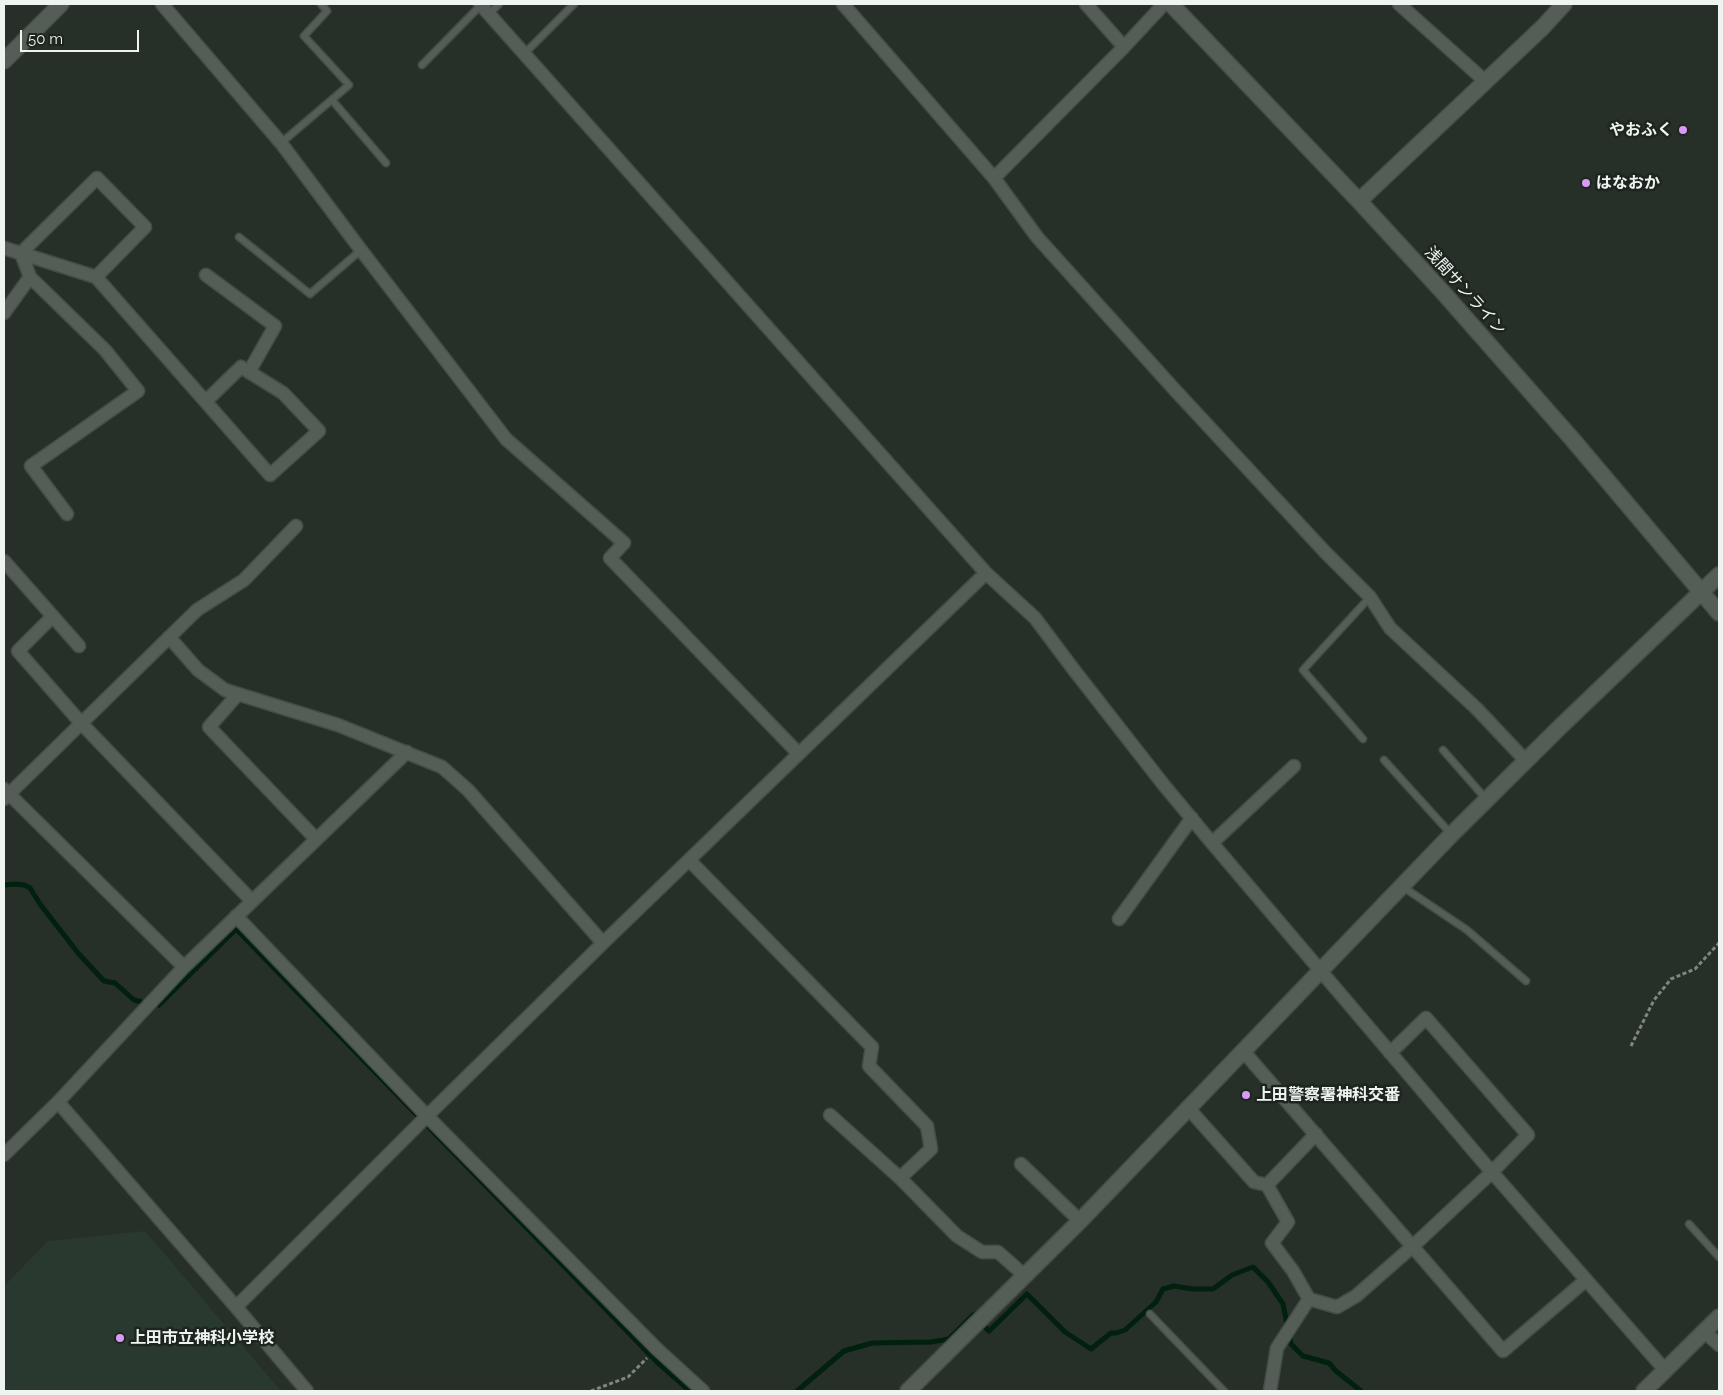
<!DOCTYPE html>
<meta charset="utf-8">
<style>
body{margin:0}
#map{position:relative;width:1723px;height:1395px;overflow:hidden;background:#262f28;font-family:Raleway,sans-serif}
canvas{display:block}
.frame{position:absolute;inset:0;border:5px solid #eef4f0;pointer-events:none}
.scale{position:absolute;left:20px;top:30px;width:119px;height:22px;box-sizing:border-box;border:2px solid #eef4f0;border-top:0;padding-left:6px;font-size:15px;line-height:18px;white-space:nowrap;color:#eef4f0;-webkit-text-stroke:4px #1c251e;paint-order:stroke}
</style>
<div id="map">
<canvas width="1723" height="1395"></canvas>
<div class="frame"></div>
<div class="scale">50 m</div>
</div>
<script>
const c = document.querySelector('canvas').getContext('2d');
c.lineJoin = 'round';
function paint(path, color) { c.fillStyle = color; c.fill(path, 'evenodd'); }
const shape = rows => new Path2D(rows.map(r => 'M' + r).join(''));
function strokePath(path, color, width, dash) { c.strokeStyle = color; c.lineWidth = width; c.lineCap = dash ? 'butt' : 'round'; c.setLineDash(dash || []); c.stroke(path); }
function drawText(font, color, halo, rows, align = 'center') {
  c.font = font + ' Raleway,"Noto Sans JP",sans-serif'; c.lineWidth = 5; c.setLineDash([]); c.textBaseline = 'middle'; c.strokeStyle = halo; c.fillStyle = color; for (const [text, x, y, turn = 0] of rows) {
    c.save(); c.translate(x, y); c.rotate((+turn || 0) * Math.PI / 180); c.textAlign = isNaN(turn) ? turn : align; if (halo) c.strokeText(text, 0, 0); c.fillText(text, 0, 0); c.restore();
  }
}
paint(shape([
 [145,1231,281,1391,4,1391,4,1286,48,1241]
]), '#2a392f');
strokePath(shape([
 [4,885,15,884,24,885,30,888,40,904,78,953,104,981,115,983,134,1000,142,1002],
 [159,1005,236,929,657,1362,690,1391],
 [797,1391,844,1351,872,1343,931,1342,949,1339,973,1315,989,1331,1027,1294,1065,1332,1091,1349,1111,1333,1116,1333,1125,1330,1156,1302,1163,1289,1174,1286,1192,1289,1213,1289,1232,1275,1253,1267,1268,1282,1283,1304,1291,1344,1303,1356,1329,1363,1336,1371,1361,1391]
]), '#01200d', 5);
const service = shape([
 [488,15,499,4],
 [524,54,574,4],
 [422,65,481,5],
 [332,100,386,163],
 [281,143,349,85,304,36,327,11,321,4],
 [239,237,310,294,361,250],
 [1363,739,1303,670,1370,597],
 [1443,750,1486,799],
 [1384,760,1451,834],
 [1403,887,1467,930,1526,981],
 [1689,1224,1719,1257],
 [1150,1314,1224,1391]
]);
const minor = shape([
 [162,4,281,143,361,250,506,439,624,543,610,558,798,753],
 [480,4,986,573,1035,618,1074,670,1163,784,1212,843,1484,1163,1665,1370],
 [843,4,994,178,1037,237,1174,389,1325,552,1370,597,1390,628,1477,709,1526,761],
 [1086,4,1124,47],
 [1399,4,1485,81],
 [994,178,1124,47,1164,4],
 [4,248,96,277,270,475,319,431,283,393,241,367,206,401],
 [206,275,275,326,249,372],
 [4,313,30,277],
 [67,514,31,466,138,391,105,350,30,277,21,253,97,178,145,227,96,277],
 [4,561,79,646],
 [52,617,18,651,81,723,252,901],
 [169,637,198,670,225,690,338,725,442,767,468,790,603,943],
 [238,694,209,727,316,839],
 [4,789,184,967],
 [4,799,197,610,244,580,296,526],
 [1212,843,1294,766],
 [689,860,872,1047,869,1066,927,1126,931,1149,900,1178,957,1236,982,1252,998,1252,1025,1276],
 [236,916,427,1116,657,1349,703,1391],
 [1119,919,1192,818],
 [1244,1052,1503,1351,1586,1280],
 [58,1102,236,1307,307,1391],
 [1189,1109,1254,1182,1267,1185],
 [830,1115,901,1179],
 [1316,1134,1267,1185,1288,1222,1272,1243,1293,1271,1309,1299,1337,1307,1356,1296,1413,1246,1492,1172,1528,1135,1426,1018,1390,1053],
 [4,1155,58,1102,184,967,407,752],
 [1021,1164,1080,1221],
 [236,1307,427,1116,603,943,986,573],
 [1704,1331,1719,1345],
 [1270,1391,1277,1348,1309,1299]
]);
const tertiary = shape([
 [1171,4,1359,201,1440,289,1573,440,1719,613],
 [4,61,61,4],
 [1359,201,1543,27,1564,4],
 [908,1391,1080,1221,1451,835,1561,726,1719,575],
 [1644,1391,1719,1317]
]);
strokePath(service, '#444c47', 9);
strokePath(minor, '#444c47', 15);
strokePath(tertiary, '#444c47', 18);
strokePath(shape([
 [1631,1046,1654,1000,1671,979,1695,969,1719,943],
 [591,1391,628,1377,647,1358]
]), '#7f8781', 3, [4, 2.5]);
strokePath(service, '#545e57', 6);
strokePath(minor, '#545e57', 12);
strokePath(tertiary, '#545e57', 15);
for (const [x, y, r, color] of [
 [1683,130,5,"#d99af7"],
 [1586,183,5,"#d99af7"],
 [1246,1095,5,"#d99af7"],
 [120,1338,5,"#d99af7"]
]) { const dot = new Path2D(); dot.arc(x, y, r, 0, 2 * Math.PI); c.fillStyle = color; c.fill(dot); strokePath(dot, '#1c251e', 2); }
drawText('bold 16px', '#eef4f0', '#1c251e', [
 ["やおふく",1673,130,"right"],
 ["はなおか",1596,183],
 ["上田警察署神科交番",1256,1095],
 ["上田市立神科小学校",130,1338]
], 'left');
drawText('16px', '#eef4f0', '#1c251e', [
 ["浅間サンライン",1465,291,48]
]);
</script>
